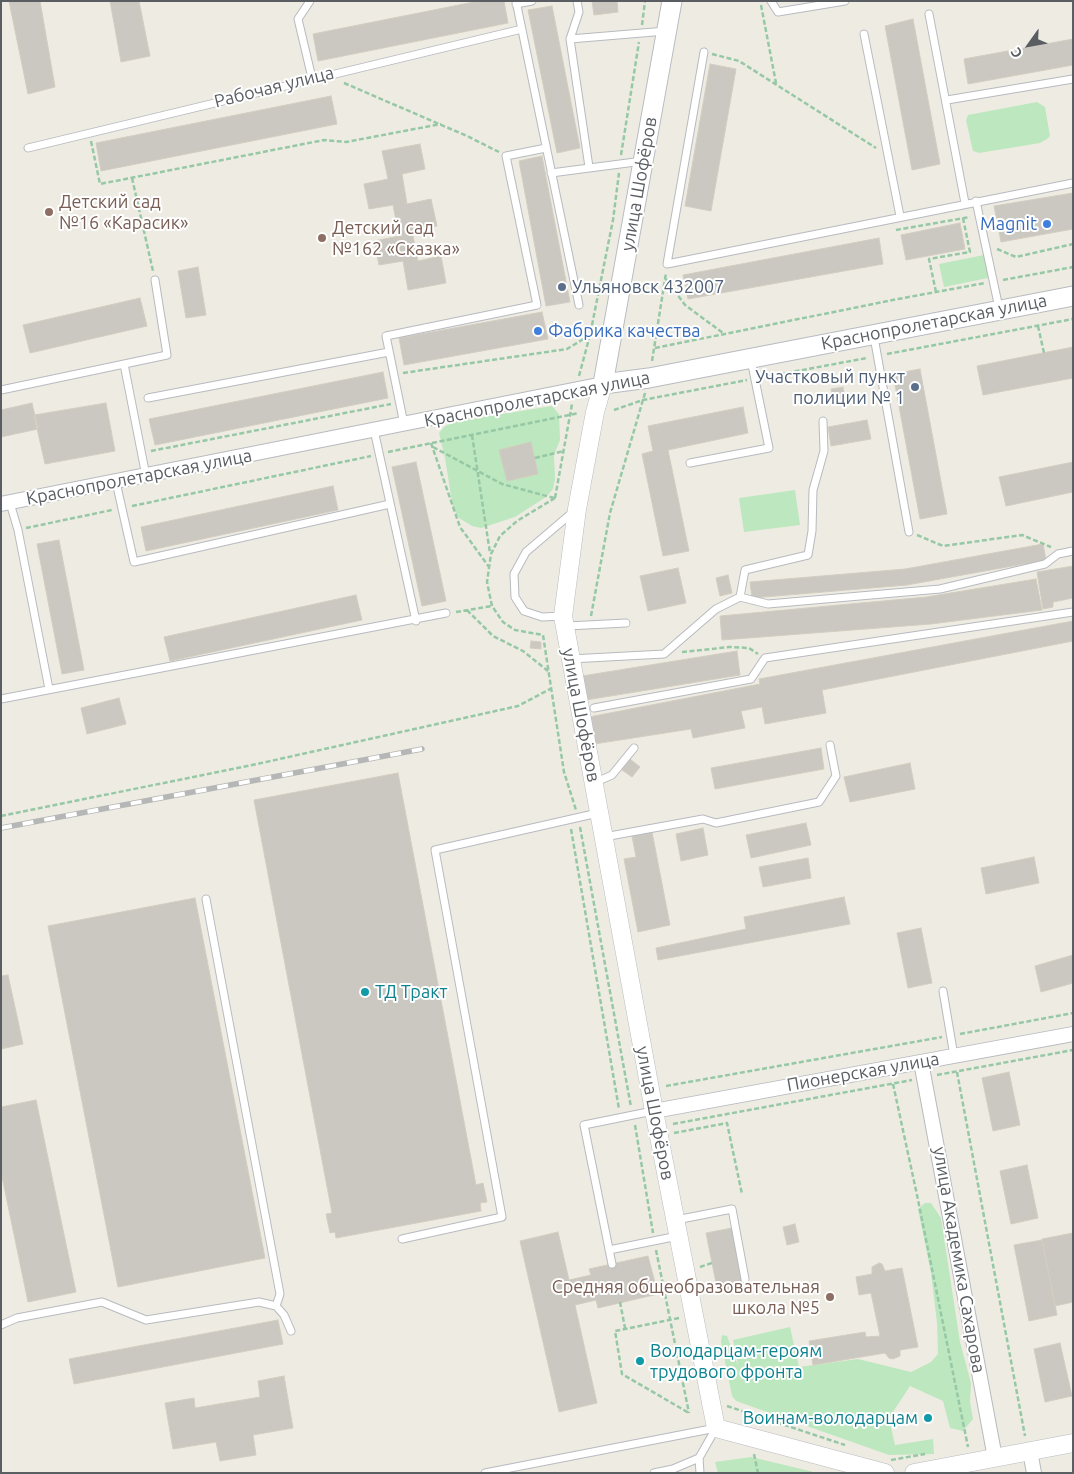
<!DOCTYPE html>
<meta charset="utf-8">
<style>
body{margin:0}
#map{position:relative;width:1074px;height:1474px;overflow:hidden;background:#eeece2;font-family:Ubuntu,sans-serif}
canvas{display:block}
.frame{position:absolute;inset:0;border:2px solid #5a5e63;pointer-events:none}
.north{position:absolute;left:1004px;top:20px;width:50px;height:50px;-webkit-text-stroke:4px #fff;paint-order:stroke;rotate:238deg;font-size:14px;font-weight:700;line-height:20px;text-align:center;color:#5a5e63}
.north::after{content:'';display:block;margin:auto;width:18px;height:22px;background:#5a5e63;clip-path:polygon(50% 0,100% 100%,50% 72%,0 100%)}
</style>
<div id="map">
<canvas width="1074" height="1474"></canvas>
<div class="frame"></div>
<div class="north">С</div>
</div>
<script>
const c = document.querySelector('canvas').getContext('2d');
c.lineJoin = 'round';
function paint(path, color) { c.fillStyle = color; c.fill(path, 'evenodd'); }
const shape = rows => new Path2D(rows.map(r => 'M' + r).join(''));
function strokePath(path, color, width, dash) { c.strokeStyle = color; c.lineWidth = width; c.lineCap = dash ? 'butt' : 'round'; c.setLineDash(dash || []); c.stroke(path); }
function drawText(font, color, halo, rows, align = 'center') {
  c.font = font + ' Ubuntu,sans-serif'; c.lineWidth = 4; c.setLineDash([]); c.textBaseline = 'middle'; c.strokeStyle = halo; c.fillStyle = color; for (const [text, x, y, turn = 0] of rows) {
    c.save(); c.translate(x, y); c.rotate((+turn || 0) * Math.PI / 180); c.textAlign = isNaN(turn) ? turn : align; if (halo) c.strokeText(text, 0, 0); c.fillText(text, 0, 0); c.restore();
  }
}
paint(shape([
 [1037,102,1045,107,1050,136,1047,139,1040,143,979,153,973,151,966,120,968,115],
 [984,255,988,278,944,287,939,264],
 [552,406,559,414,560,440,554,455,555,479,553,489,546,497,515,517,481,528,472,526,459,518,453,508,445,458,439,433,444,427,452,422],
 [795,490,800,525,744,532,739,498],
 [925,1203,931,1203,941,1218,960,1342,971,1383,970,1402,973,1419,963,1431,950,1428,943,1401,910,1386,889,1418,895,1445,933,1439,934,1454,889,1455,736,1401,732,1396,721,1342,722,1335,727,1336,738,1366,733,1340,790,1327,799,1367,858,1359,911,1372,931,1362,938,1354,937,1323,931,1273,918,1209],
 [751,1457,818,1473,718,1473,715,1462]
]), '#bde7be');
const building = shape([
 [9,1,40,1,55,87,28,94,9,1],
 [110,1,139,1,150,56,121,62,110,1],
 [479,1,504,1,508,23,318,61,313,34,479,1],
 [592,1,617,1,618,12,594,15,592,1],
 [552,6,580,148,557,153,528,10,552,6],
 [913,19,940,164,912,170,885,26,913,19],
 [1073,39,1073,65,968,84,964,59,1073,39],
 [710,64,736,69,711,211,685,206,710,64],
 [331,96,337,124,101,171,96,143,331,96],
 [420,144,425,169,402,174,407,204,431,199,437,226,412,231,418,261,441,256,446,283,408,290,403,261,379,265,374,241,399,236,393,205,369,209,364,184,388,179,382,151,420,144],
 [542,156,570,302,546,306,519,161,542,156],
 [1073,193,1073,229,1001,242,994,206,1073,193],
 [960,223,965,249,906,260,901,235,960,223],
 [879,238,883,264,688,299,683,275,879,238],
 [198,267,206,315,186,318,178,271,198,267],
 [140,298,147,326,30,353,23,325,140,298],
 [542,312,548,339,404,365,399,338,542,312],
 [1073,347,1073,378,983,395,977,366,1073,347],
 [920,369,947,514,920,519,893,374,920,369],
 [383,372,388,398,155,445,149,419,383,372],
 [843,387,845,399,833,401,831,389,843,387],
 [32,403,38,429,1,437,1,410,32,403],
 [106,403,115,451,45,464,34,415,106,403],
 [743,407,748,433,668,450,689,551,663,556,642,454,653,451,648,426,743,407],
 [867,420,871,439,831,446,828,427,867,420],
 [531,442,538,474,507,481,499,450,531,442],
 [416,462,446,601,422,606,392,467,416,462],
 [1073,462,1073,492,1006,506,999,477,1073,462],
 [333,486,338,510,146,551,141,527,333,486],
 [59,540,84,670,62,674,37,544,59,540],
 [1043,544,1046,560,907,585,752,598,750,582,905,569,1043,544],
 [1073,566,1073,598,1053,602,1053,607,1043,609,1037,572,1073,566],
 [678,568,686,603,648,611,640,576,678,568],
 [728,575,732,593,720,596,716,578,728,575],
 [1036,579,1042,610,931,624,722,640,720,616,926,597,1036,579],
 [356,595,362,620,170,661,164,637,356,595],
 [1073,621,1073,641,822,690,826,713,765,724,762,707,741,711,745,728,693,738,691,729,594,744,589,717,760,684,759,679,1073,621],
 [531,641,541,642,541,649,530,648,531,641],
 [737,651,740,675,586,700,582,676,737,651],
 [119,698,126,724,87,734,81,708,119,698],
 [821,748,824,769,715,789,711,768,821,748],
 [630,759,640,767,632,777,622,770,630,759],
 [910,763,915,789,850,802,844,777,910,763],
 [398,773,476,1185,483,1183,487,1202,480,1203,481,1211,336,1238,335,1232,330,1233,326,1214,332,1213,254,800,398,773],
 [806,823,811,845,751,858,746,835,806,823],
 [703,828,708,855,681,861,676,834,703,828],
 [652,832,670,925,638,932,624,859,636,857,632,836,652,832],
 [1034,857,1039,883,986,894,981,868,1034,857],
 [808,858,811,878,763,887,759,867,808,858],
 [844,897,850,924,658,960,656,948,746,929,744,917,844,897],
 [195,898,265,1258,118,1287,48,926,195,898],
 [921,928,932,983,908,988,897,933,921,928],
 [1073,955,1073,983,1041,992,1035,966,1073,955],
 [8,975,23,1044,1,1049,1,976,8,975],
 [1009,1072,1020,1125,993,1131,982,1078,1009,1072],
 [36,1100,76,1292,28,1302,1,1172,1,1107,36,1100],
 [1027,1165,1038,1218,1011,1224,1000,1171,1027,1165],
 [795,1224,799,1242,787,1245,783,1227,795,1224],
 [732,1228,743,1288,718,1293,706,1233,732,1228],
 [558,1232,569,1280,591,1275,589,1269,648,1256,658,1294,598,1308,596,1300,575,1305,597,1403,559,1412,520,1241,558,1232],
 [1073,1233,1073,1302,1055,1306,1042,1239,1073,1233],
 [1042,1240,1057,1315,1029,1321,1014,1245,1042,1240],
 [879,1263,882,1264,885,1271,902,1268,918,1347,900,1350,900,1356,893,1359,889,1358,885,1353,813,1365,809,1341,865,1332,866,1337,880,1336,871,1293,859,1295,856,1277,872,1274,872,1267,879,1263],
 [278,1320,283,1344,74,1384,69,1359,278,1320],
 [1060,1343,1072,1396,1045,1402,1034,1349,1060,1343],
 [284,1376,293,1428,253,1435,256,1455,220,1461,216,1442,173,1449,165,1403,194,1398,195,1408,260,1397,258,1381,284,1376]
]);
paint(building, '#cbc8c1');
strokePath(building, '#d3cdc0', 1);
const service = shape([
 [310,1,298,19,312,78],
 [516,1,579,305],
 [577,1,579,12,570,39,589,167],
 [771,1,778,12,845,1],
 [516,4,532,1],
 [929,14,965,203],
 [864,34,900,216],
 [570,39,666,31],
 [704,52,667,264,1073,183],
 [947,100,1073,79],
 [28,148,522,29],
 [551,173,643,161],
 [976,201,999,308],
 [874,337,909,532],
 [124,364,146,476],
 [1,390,167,355,155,280],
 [148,398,389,352],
 [404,424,386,336,537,305,506,156,546,148],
 [374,430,416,621],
 [690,463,769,448,751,360],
 [116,482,134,562,390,504],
 [10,503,18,530,49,689],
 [740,597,745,570,808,555,812,531,813,490,824,451,823,421],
 [563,616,542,617,524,611,515,597,514,574,526,552,573,512],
 [567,626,626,623],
 [570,659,664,654,716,609,740,597,768,604,940,589,1045,564,1058,554,1073,551],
 [1,699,446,613],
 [594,708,751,679,765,658,1073,612],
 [594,783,612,775,634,748],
 [604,837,703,819,716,823,819,802,836,776,830,745],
 [943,991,954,1056],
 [676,1220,732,1209,745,1279],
 [402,1239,502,1217,435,850,598,813],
 [609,1250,678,1236],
 [612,1264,584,1125,653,1111],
 [276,1306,284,1315,291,1331],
 [1,1325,17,1318,102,1302,146,1320,259,1302,276,1306,280,1294,206,899],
 [485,1473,716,1428],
 [654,1473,673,1469,699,1458],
 [700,1473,699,1458,716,1428]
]);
const minor = shape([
 [1,504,603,384],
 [921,1062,995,1458],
 [654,1111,1073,1034],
 [1030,1451,1034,1473]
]);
const tertiary = shape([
 [603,384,595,412,577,509,563,616,654,1111,716,1428,885,1473],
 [914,1473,1073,1443]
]);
const secondary = shape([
 [672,1,603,384,649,378,1073,296]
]);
strokePath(service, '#b7babf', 9);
strokePath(minor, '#b7babf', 16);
strokePath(tertiary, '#b7babf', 19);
strokePath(secondary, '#b7bbc1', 21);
strokePath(shape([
 [761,5,776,83],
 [642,25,645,1],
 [712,54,739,61,876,148],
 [344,83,467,136,499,152],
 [91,141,100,184,324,140,346,142,441,124],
 [621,155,639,42],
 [132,178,153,271],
 [896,230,970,217],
 [997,249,1016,257,1073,244],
 [665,278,685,305,723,333],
 [1003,280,1073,267],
 [936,292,929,259,970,252,963,218],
 [1038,326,1044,353],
 [655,348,898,299,985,283],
 [887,354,1073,319],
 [652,361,666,273],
 [403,373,567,349,590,335,597,334],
 [579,376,590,335,613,220,619,173],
 [765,377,867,358],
 [614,410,643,400,747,380],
 [472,435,490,553],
 [431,443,460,527,489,567],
 [433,447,502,484,554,498],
 [151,451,391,404],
 [388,452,579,413],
 [535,458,564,451],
 [555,498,517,521,500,536,491,554,487,582,492,606,503,622,515,630,543,635,564,772,576,810],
 [555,498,572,404],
 [132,506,371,456],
 [26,528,112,510],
 [917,535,943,546,1022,535,1051,547],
 [467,610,493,636,523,651,548,671],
 [456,612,492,606],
 [591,616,610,513,645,393],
 [682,652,730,647,749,648,758,654],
 [1,816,257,764,518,706,552,688],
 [580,827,631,1107],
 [571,829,619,1109],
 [960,1034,1073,1013],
 [957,1072,1025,1436],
 [937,1075,1073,1050],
 [893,1084,917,1195,968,1447],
 [666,1086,942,1037],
 [673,1124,912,1080],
 [635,1125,653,1233],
 [674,1133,727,1123,742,1194],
 [656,1250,689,1413],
 [700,1267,712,1263],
 [620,1302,625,1328],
 [679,1318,615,1331,622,1374,689,1413],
 [727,1406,845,1445],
 [754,1454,758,1473],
 [891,1460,925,1454]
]), '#96c8a6', 2.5, [5, 2.5]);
strokePath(service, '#fff', 7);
strokePath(minor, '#fff', 14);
strokePath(tertiary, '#fff', 18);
strokePath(secondary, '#fff', 19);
const rail = shape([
 [1,828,422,749]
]);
strokePath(rail, '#b5b6b6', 5.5);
strokePath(rail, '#fff', 4, [11]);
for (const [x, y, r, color] of [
 [49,212,5,"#8d6e63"],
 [1047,224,5,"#3f7fe0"],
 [322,238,5,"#8d6e63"],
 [562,287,5,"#5c6f8a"],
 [538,331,5,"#3f7fe0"],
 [915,387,5,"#5c6f8a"],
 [365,992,5,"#0f9aa8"],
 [830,1297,5,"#8d6e63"],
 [640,1361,5,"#0f9aa8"],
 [928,1418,5,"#0f9aa8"]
]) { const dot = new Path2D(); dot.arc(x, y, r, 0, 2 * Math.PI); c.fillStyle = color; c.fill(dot); strokePath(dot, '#fff', 2); }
drawText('18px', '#5a5e63', '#fff', [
 ["Рабочая улица",274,87,-14],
 ["улица Шофёров",639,184,-80],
 ["Краснопролетарская улица",934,322,-11],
 ["Краснопролетарская улица",537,399,-11],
 ["Краснопролетарская улица",139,477,-11],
 ["улица Шофёров",581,715,79],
 ["Пионерская улица",863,1072,-10],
 ["улица Шофёров",655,1113,79],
 ["улица Академика Сахарова",959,1260,80]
]);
drawText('18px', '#785e54', '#fff', [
 ["Детский сад",59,202],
 ["№16 «Карасик»",59,223],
 ["Детский сад",332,228],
 ["№162 «Сказка»",332,249],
 ["Средняя общеобразовательная",820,1287,"right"],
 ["школа №5",820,1308,"right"]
], 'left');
drawText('18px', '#366cbe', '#fff', [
 ["Magnit",1037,224],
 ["Фабрика качества",548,331,"left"]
], 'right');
drawText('18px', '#4e5e75', '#fff', [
 ["Ульяновск 432007",572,287],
 ["Участковый пункт",905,377,"right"],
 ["полиции № 1",905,398,"right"]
], 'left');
drawText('18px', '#0d838f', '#fff', [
 ["ТД Тракт",375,992],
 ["Володарцам-героям",650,1351],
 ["трудового фронта",650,1372],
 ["Воинам-володарцам",918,1418,"right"]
], 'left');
</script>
